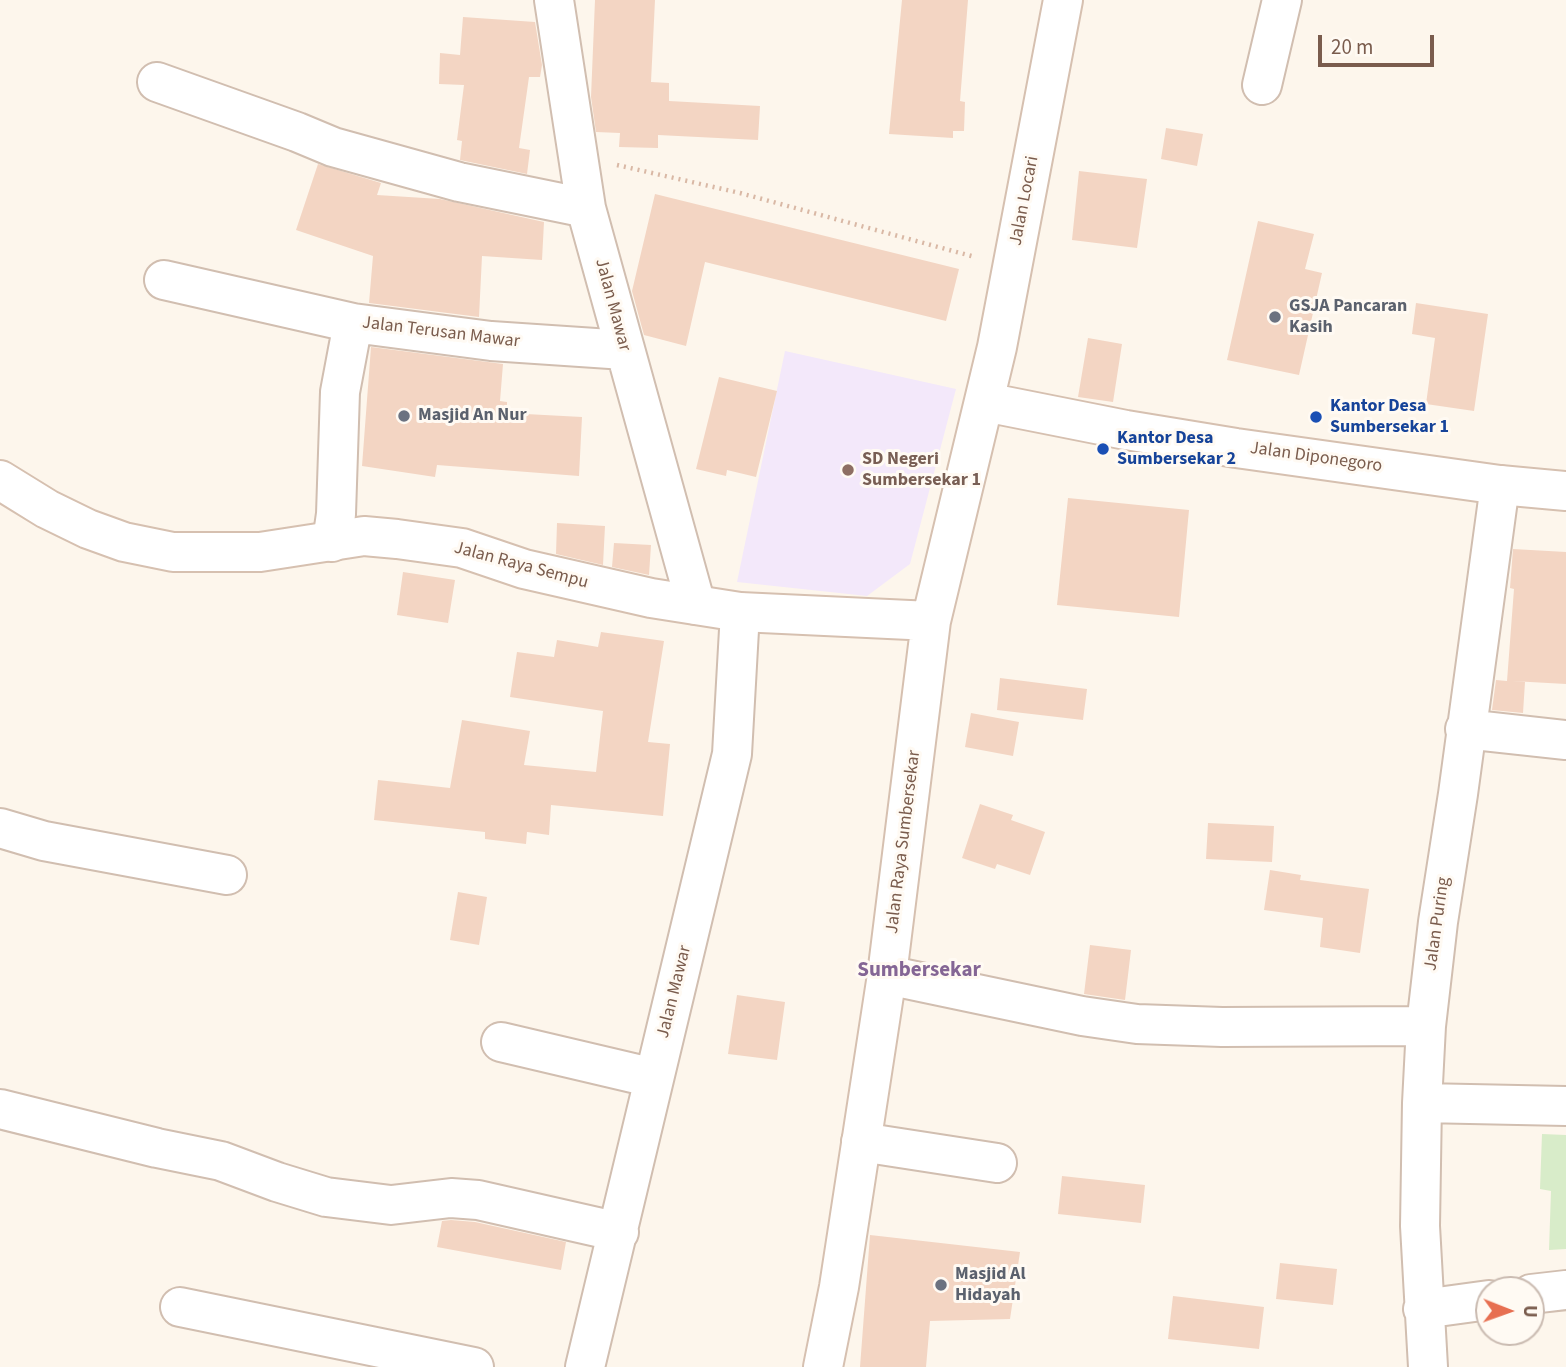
<!DOCTYPE html>
<style>
body{margin:0}
#map{position:relative;width:1566px;height:1367px;overflow:hidden;background:#fdf6ec;font-family:"Source Sans 3",sans-serif}
canvas{display:block}
.north{position:absolute;left:1475px;top:1276px;width:70px;height:70px;box-sizing:border-box;background:#fffaf3;border:2px solid #cabbb1;border-radius:50%;rotate:91deg;font-size:19px;font-weight:700;line-height:28px;text-align:center;color:#7a5c4d}
.north::after{content:'';display:block;margin:auto;width:24px;height:32px;background:#e76f51;clip-path:polygon(50% 0,100% 100%,50% 72%,0 100%)}
.scale{position:absolute;left:1318px;top:35px;width:116px;height:32px;box-sizing:border-box;border:4px solid #7a5c4d;border-top:0;padding-left:9px;font-size:21px;line-height:24px;white-space:nowrap;color:#7a5c4d;-webkit-text-stroke:5px #fffaf3;paint-order:stroke}
</style>
<div id="map">
<canvas width="1566" height="1367"></canvas>
<div class="north">U</div>
<div class="scale">20 m</div>
</div>
<script>
const c = document.querySelector('canvas').getContext('2d');
c.lineJoin = 'round';
function paint(path, color) { c.fillStyle = color; c.fill(path, 'evenodd'); }
const shape = rows => new Path2D(rows.map(r => 'M' + r).join(''));
function strokePath(path, color, width, dash) { c.strokeStyle = color; c.lineWidth = width; c.lineCap = dash ? 'butt' : 'round'; c.setLineDash(dash || []); c.stroke(path); }
function drawText(font, color, halo, rows, align = 'center') {
  c.font = font + ' "Source Sans 3",sans-serif'; c.lineWidth = 6; c.setLineDash([]); c.textBaseline = 'middle'; c.strokeStyle = halo; c.fillStyle = color; for (const [text, x, y, turn = 0] of rows) {
    c.save(); c.translate(x, y); c.rotate((+turn || 0) * Math.PI / 180); c.textAlign = isNaN(turn) ? turn : align; if (halo) c.strokeText(text, 0, 0); c.fillText(text, 0, 0); c.restore();
  }
}
paint(shape([
 [785,351,956,389,910,564,867,596,737,582]
]), '#f3e8fa');
paint(shape([
 [1542,1134,1566,1135,1566,1249,1549,1250,1551,1191,1540,1189]
]), '#d8ecc9');
paint(shape([
 [595,0,655,0,651,82,669,83,669,101,760,106,758,140,658,135,658,148,619,147,620,133,596,132,591,97],
 [902,0,968,0,960,101,965,102,964,131,953,131,953,138,889,134],
 [463,17,535,22,542,65,540,77,529,77,519,148,530,150,527,174,460,160,462,141,457,140,464,85,439,84,440,53,460,55],
 [1166,128,1203,134,1197,166,1161,159],
 [318,164,381,183,377,195,440,199,544,222,542,260,482,256,479,317,369,303,373,256,296,230],
 [1079,171,1147,179,1137,248,1072,240],
 [655,194,959,269,946,321,705,262,686,346,644,335,632,291],
 [1258,221,1314,234,1305,269,1322,273,1299,375,1227,360],
 [1416,303,1488,314,1474,411,1426,404,1435,338,1412,334],
 [1088,338,1122,344,1113,402,1078,397],
 [371,347,503,364,500,401,507,402,507,413,582,417,579,476,437,465,435,477,362,466],
 [719,377,777,391,756,477,727,470,726,476,696,469],
 [1068,498,1189,510,1179,617,1057,605],
 [557,523,605,526,603,565,556,554],
 [614,543,651,545,649,575,612,567],
 [1513,549,1566,552,1566,684,1512,681,1525,682,1523,713,1492,710,1496,680,1507,681,1514,589,1510,588],
 [403,572,455,580,448,623,397,615],
 [601,632,664,641,648,742,670,744,663,816,551,805,549,835,527,832,526,844,485,839,485,832,374,820,378,780,450,788,462,720,530,731,524,765,596,772,603,711,510,697,517,652,554,657,557,640,598,647],
 [1000,678,1087,689,1083,720,997,710],
 [971,713,1019,722,1013,756,965,747],
 [980,804,1013,815,1011,820,1045,832,1030,875,997,864,995,869,962,858],
 [1208,823,1274,826,1272,862,1206,859],
 [1270,870,1301,875,1300,880,1369,889,1360,953,1320,947,1323,918,1264,910],
 [458,892,487,897,479,945,450,940],
 [1090,945,1131,950,1125,1000,1084,994],
 [737,995,785,1002,777,1060,728,1054],
 [1062,1176,1145,1185,1141,1223,1058,1214],
 [451,1220,475,1222,566,1242,561,1270,437,1247,442,1221],
 [870,1235,1020,1252,1010,1319,930,1321,926,1367,860,1367],
 [1280,1263,1337,1269,1333,1305,1276,1299],
 [1173,1296,1264,1307,1259,1349,1168,1339]
]), '#f3d5c3');
const street = shape([
 [554,0,586,208,696,605],
 [157,82,297,132,333,147,459,182,586,208],
 [1262,85,1282,0],
 [164,280,353,323],
 [332,542,336,514,340,392,353,323,491,341,625,350],
 [1465,729,1566,740],
 [0,828,44,841,227,875],
 [887,975,1082,1016,1137,1024,1222,1027,1426,1026],
 [501,1042,654,1078],
 [1422,1103,1566,1106],
 [0,1109,157,1148,221,1161,277,1182,326,1197,391,1205,451,1198,478,1200,619,1232],
 [861,1142,997,1163],
 [1531,1294,1566,1290],
 [180,1307,474,1367],
 [1423,1309,1489,1300],
 [585,1367,732,754,740,612],
 [1428,1367,1420,1226,1422,1103,1426,1026,1438,922,1458,794,1500,485]
]);
const secondary = shape([
 [985,402,1126,430,1236,448,1500,485,1566,491],
 [0,480,47,509,88,529,124,542,173,552,260,552,364,536,397,539,462,548,524,569,651,598,740,612,931,621],
 [823,1367,839,1287,887,975,931,621,997,347,1063,0]
]);
strokePath(street, '#d1beb0', 42);
strokePath(secondary, '#d6c0b0', 42);
strokePath(shape([
 [617,165,740,193,975,257]
]), '#d9b8a5', 4.5, [2, 5]);
strokePath(street, '#fff', 38);
strokePath(secondary, '#fff', 38);
for (const [x, y, r, color] of [
 [1275,317,7,"#6b7280"],
 [404,416,7,"#6b7280"],
 [1316,417,7,"#1a4fb4"],
 [1103,449,7,"#1a4fb4"],
 [848,470,7,"#8d6e63"],
 [941,1285,7,"#6b7280"]
]) { const dot = new Path2D(); dot.arc(x, y, r, 0, 2 * Math.PI); c.fillStyle = color; c.fill(dot); strokePath(dot, '#fffaf3', 2.5); }
drawText('18px', '#7a5c4d', '#fffaf3', [
 ["Jalan Locari",1025,201,-79],
 ["Jalan Mawar",612,305,75],
 ["Jalan Terusan Mawar",441,333,7],
 ["Jalan Diponegoro",1316,458,8],
 ["Jalan Raya Sempu",521,566,15],
 ["Jalan Raya Sumbersekar",904,842,-83],
 ["Jalan Puring",1438,924,-82],
 ["Jalan Mawar",675,992,-76]
]);
drawText('bold 18px', '#5b616d', '#fffaf3', [
 ["GSJA Pancaran",1289,307],
 ["Kasih",1289,328],
 ["Masjid An Nur",418,416],
 ["Masjid Al",955,1275],
 ["Hidayah",955,1296]
], 'left');
drawText('bold 18px', '#164399', '#fffaf3', [
 ["Kantor Desa",1330,407],
 ["Sumbersekar 1",1330,428],
 ["Kantor Desa",1117,439],
 ["Sumbersekar 2",1117,460]
], 'left');
drawText('bold 18px', '#785e54', '#fffaf3', [
 ["SD Negeri",862,460],
 ["Sumbersekar 1",862,481]
], 'left');
drawText('bold 21px', '#846695', '#fffaf3', [
 ["Sumbersekar",919,971]
]);
</script>
